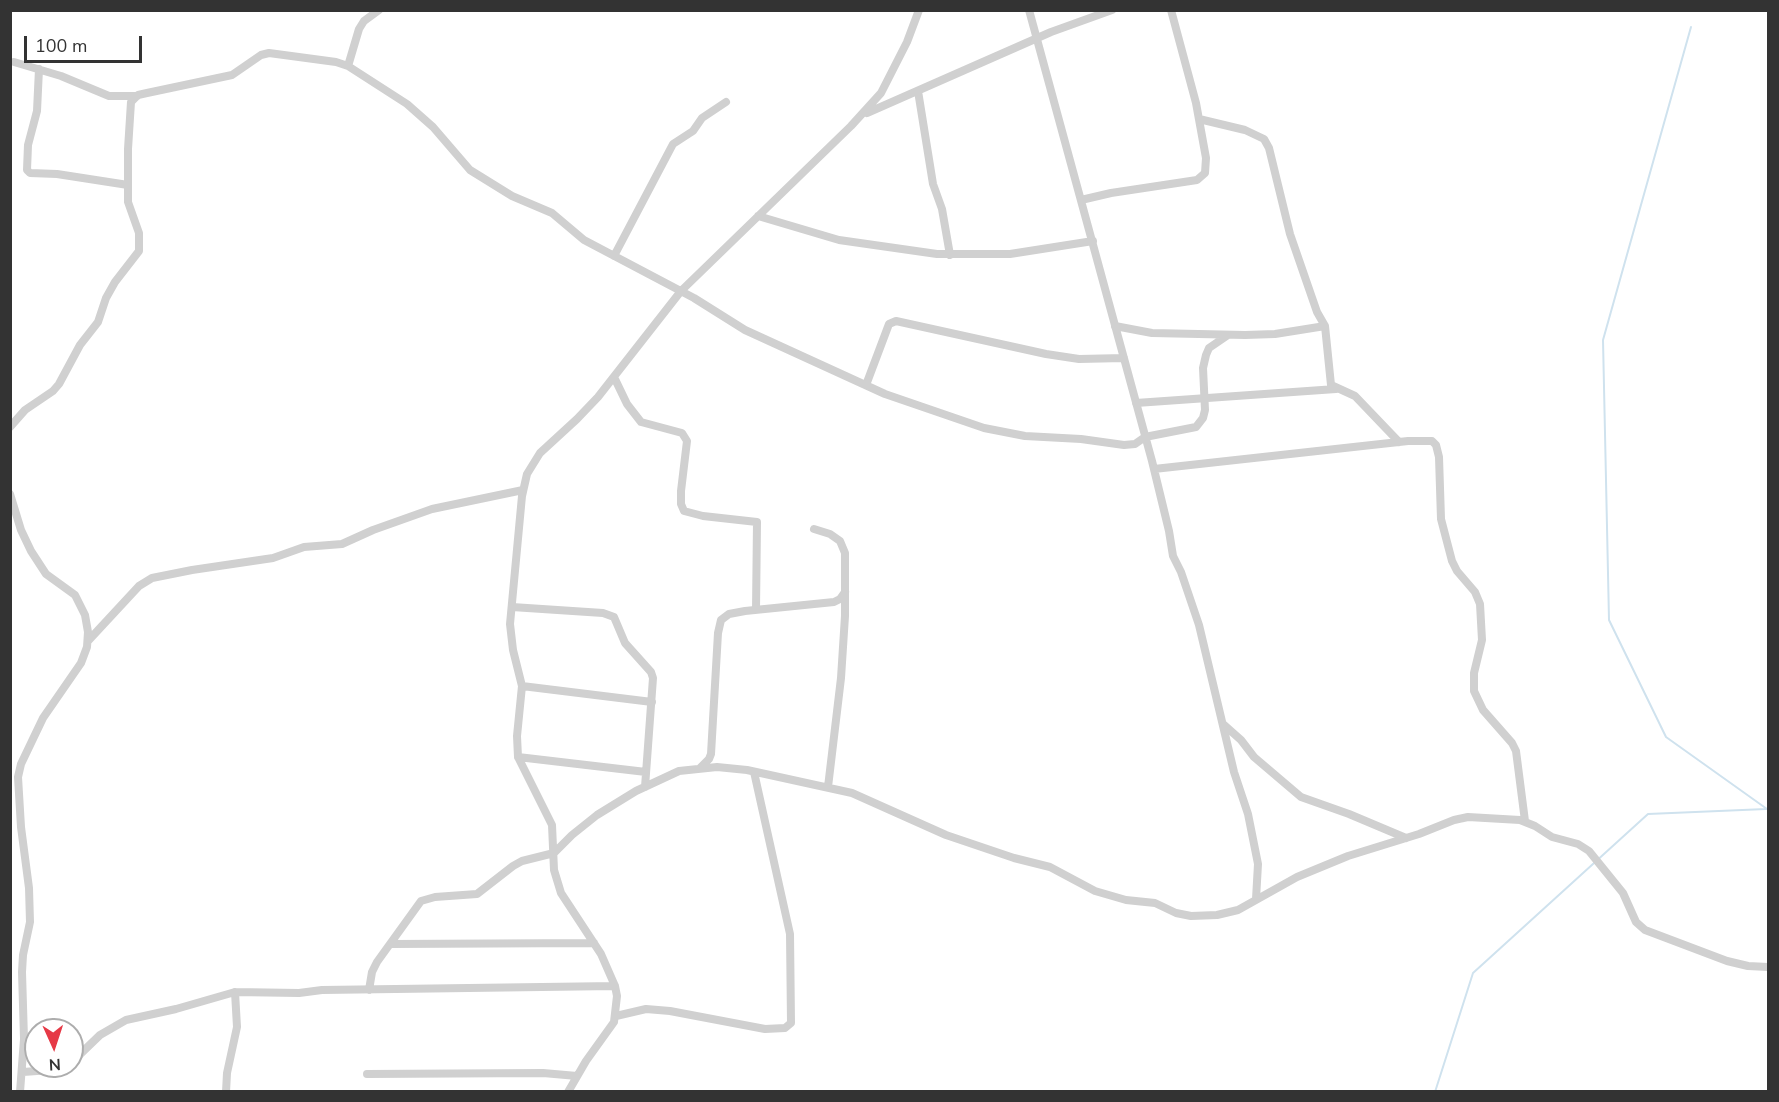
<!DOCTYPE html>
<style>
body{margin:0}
#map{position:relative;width:1779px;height:1102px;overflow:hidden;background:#fff;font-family:"Nunito Sans",sans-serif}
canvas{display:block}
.frame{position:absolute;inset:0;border:12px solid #333;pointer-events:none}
.north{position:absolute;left:24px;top:1018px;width:60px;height:60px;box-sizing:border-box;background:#fff;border:2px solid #adadad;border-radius:50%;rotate:177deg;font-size:16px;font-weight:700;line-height:24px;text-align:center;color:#333}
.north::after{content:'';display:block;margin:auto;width:21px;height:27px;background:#e63946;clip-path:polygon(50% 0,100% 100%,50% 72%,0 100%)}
.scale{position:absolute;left:24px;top:36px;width:118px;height:27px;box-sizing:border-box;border:3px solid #333;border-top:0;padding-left:8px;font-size:18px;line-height:21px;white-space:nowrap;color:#333;-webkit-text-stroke:4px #fff;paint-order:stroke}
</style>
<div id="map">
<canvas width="1779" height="1102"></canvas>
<div class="frame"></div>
<div class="north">N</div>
<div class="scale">100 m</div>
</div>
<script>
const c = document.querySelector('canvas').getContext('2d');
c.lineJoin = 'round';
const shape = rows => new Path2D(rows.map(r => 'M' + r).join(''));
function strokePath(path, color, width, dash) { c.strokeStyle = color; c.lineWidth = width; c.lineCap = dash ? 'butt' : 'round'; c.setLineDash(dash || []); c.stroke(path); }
strokePath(shape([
 [1691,27,1603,340,1609,620,1666,737,1767,809],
 [1435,1092,1473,973,1648,814,1766,809]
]), '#cfe2ee', 2);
strokePath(shape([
 [1029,10,1152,461,1169,531,1173,556,1181,572,1199,625,1234,772,1248,814,1258,864,1256,899],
 [14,62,61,76,109,96,137,96],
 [348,66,359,29,364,21,379,10],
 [39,69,37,111,28,145,27,170,30,173,57,174,128,185],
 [918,91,933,184,942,209,950,255],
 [867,113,1051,32,1112,10],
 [1199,119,1245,130,1264,139,1269,148,1290,234,1317,312,1325,326,1331,385,1355,396,1399,442],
 [1081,200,1111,193,1197,180,1205,173,1206,158,1196,103,1171,10],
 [758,216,839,240,937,254,1010,254,1093,241],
 [614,256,673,144,693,131,702,118,726,102],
 [1115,326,1152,333,1245,335,1275,334,1325,326],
 [614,377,627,404,641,422,682,433,687,441,681,491,681,504,684,511,703,516,757,522,756,610],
 [866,385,889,324,896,321,1046,354,1079,359,1124,358],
 [1136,403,1336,389],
 [10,427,25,410,53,391,59,384,80,345,98,322,106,298,115,282,139,251,139,233,128,202,128,149,131,102,138,95,147,93,232,75,261,55,269,53,336,62,348,66,407,104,433,127,470,170,512,196,552,213,584,240,694,298,745,330,885,394,984,428,1025,436,1081,439,1124,445,1135,444,1145,437,1196,427,1203,418,1205,410,1203,368,1206,355,1209,348,1228,335],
 [1154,469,1408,441,1432,441,1436,445,1439,457,1441,519,1452,561,1457,571,1475,592,1480,604,1482,640,1474,673,1474,691,1483,710,1512,743,1516,751,1525,821],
 [10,494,21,530,31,551,46,574,75,595,85,615,88,632,87,647,81,663,43,718,21,764,18,777,21,827,29,888,30,922,23,955,22,972,24,1039,20,1092],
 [814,529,830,534,840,541,845,553,845,616,841,678,828,787],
 [512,607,603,613,614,617,625,643,651,672,653,678,645,787],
 [88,641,139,586,152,578,192,570,273,558,304,547,342,544,373,530,432,509,523,490],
 [522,686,652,702],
 [1223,724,1241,740,1254,757,1301,797,1349,814,1406,838],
 [518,757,646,772],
 [700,768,709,759,711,754,718,633,721,620,729,614,745,611,834,602,840,599,845,592],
 [391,944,594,943],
 [369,990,372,972,377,962,421,901,435,897,477,894,513,866,522,861,554,853,572,835,597,815,636,791,679,771,717,767,747,770,852,793,946,835,1014,858,1050,867,1095,891,1126,900,1155,903,1176,913,1191,916,1217,915,1238,910,1297,877,1348,856,1419,834,1454,820,1468,817,1520,820,1535,826,1552,837,1578,844,1589,851,1623,893,1636,922,1645,930,1727,961,1748,966,1768,967],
 [616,1016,646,1009,670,1011,765,1029,785,1028,791,1023,790,934,754,772],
 [72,1062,100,1035,126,1020,176,1009,235,992,299,993,322,990,615,986],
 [23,1072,51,1070,65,1066],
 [367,1074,543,1073,577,1076],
 [226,1092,227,1073,237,1027,235,992],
 [568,1092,586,1061,614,1022,617,996,615,986,601,954,561,893,554,870,552,825,518,757,517,736,522,686,513,650,510,624,522,496,527,474,540,453,577,419,598,397,681,291,851,126,881,93,907,42,919,10]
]), '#d0d0d0', 8);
</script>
